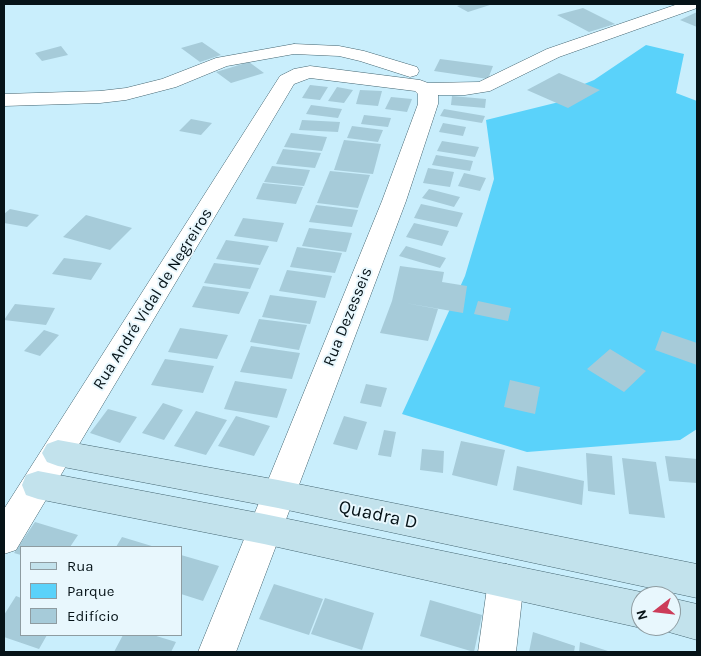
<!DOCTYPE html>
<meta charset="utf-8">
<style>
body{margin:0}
#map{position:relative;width:701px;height:656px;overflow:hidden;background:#c9eefc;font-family:Karla,sans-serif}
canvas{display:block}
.frame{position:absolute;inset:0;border:5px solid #061318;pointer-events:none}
.legend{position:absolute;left:20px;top:546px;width:162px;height:90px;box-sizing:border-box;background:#e8f7fd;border:1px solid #8e9ca1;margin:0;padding:6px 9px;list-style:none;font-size:15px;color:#061318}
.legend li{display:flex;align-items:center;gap:10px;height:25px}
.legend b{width:25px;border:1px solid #8e9ca1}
.north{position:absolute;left:631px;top:586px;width:50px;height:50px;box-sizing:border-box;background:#e8f7fd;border:1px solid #8e9ca1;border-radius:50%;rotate:254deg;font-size:14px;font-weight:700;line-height:20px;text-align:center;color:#061318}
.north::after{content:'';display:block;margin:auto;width:18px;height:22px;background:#cc3c59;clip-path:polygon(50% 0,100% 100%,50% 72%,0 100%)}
</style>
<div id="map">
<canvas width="701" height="656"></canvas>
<div class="frame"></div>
<ul class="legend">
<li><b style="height:6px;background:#c2e2ec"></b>Rua</li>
<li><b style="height:14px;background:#5ad2fa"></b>Parque</li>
<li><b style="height:14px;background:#a6cbd9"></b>Edifício</li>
</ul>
<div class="north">N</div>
</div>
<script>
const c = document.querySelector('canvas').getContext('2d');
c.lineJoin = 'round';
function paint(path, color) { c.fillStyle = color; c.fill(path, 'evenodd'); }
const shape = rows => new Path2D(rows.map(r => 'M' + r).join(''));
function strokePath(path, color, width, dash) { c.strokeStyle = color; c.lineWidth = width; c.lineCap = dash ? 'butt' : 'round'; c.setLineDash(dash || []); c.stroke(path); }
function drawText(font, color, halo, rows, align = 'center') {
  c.font = font + ' Karla,sans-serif'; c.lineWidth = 4; c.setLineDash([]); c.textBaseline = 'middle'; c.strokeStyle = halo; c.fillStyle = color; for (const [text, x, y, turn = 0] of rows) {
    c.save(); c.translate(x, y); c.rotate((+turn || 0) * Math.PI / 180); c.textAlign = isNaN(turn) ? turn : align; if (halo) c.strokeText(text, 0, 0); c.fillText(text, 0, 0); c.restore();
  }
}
paint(shape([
 [646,45,684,54,676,93,697,101,697,429,680,440,527,452,402,414,465,276,494,179,486,120,559,102,572,89,594,80]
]), '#5ad2fa');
paint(shape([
 [464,4,493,4,468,12,457,6],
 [583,8,615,24,589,32,557,15],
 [697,12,697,27,680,20],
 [202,42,221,55,200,62,181,48],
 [61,46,68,55,42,61,35,53],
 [440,59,493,66,488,79,434,71],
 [249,62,264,73,231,83,216,72],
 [559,73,600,90,568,108,527,90],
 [310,85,328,87,320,100,302,98],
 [337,87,353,90,344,103,328,101],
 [360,90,382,91,378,106,356,104],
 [452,96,486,99,485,108,451,105],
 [391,97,412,99,407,112,385,109],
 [311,105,342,109,338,118,306,114],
 [444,109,485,116,482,123,440,116],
 [364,115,391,118,388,127,361,124],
 [191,119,212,123,201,135,179,131],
 [302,120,340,122,338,132,299,130],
 [443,123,466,127,463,136,439,132],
 [352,126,383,130,378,142,347,138],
 [291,133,327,137,322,151,284,147],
 [344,140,381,144,373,174,334,170],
 [442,141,479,147,475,157,437,151],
 [283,149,321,153,315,168,276,164],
 [436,155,473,161,470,171,432,165],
 [272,166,310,170,304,186,264,182],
 [428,168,454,172,450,187,423,183],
 [330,171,370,175,358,208,317,203],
 [464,173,486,178,480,191,458,186],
 [263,183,303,187,296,204,256,199],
 [429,189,460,197,454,207,422,198],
 [421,204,463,213,457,227,414,218],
 [316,205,358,210,352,227,309,222],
 [10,209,39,215,27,227,4,223,4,214],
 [86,215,132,228,110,250,63,237],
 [243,218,284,223,277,242,234,236],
 [414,223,449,231,442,246,406,237],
 [309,228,352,233,346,252,302,246],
 [226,240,269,246,260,265,216,259],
 [406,246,446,258,440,268,399,256],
 [297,247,342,253,335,273,290,267],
 [64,258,102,263,91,280,52,274],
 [214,263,259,268,250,289,204,283],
 [400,266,444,272,442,282,467,286,463,313,405,303,438,309,428,341,380,333,392,301],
 [287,270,332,276,325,298,279,291],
 [203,286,249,292,239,314,192,307],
 [270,295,317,301,310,324,262,317],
 [478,301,511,308,508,321,474,314],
 [15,304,55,308,46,325,4,320],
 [259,319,307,325,299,350,250,342],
 [180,328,228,335,217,359,168,352],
 [44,330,59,335,40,356,24,351],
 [662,331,697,343,697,365,655,350],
 [251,346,300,353,292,379,240,372],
 [610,349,646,371,624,392,587,369],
 [165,359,214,366,203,393,151,385],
 [510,380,540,387,535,414,504,407],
 [235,381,287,389,277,418,224,409],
 [366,384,387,388,381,407,360,403],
 [163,403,183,410,164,440,142,433],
 [108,409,137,417,120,443,90,433],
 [196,411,227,420,206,455,174,446],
 [236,416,270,426,254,456,218,446],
 [344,416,367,422,357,450,333,444],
 [384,430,396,432,391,457,378,455],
 [461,441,505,450,497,486,452,475],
 [422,449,444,451,443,473,420,470],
 [586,453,612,456,615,495,588,491],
 [665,456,697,459,697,483,669,481],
 [622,458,656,462,665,518,629,514],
 [517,466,584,481,582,505,513,490],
 [35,522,78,535,70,547,21,547,21,555,14,553],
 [122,537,155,547,116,547],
 [181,555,219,566,203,601,181,594],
 [274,584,323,599,309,635,259,619],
 [16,596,21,598,21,635,47,635,39,649,4,637,4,615],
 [325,598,374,613,362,650,311,634],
 [430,600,482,615,474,652,420,636],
 [533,632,575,646,574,652,529,652],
 [123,635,153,635,176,642,171,652,114,652],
 [580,642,611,652,579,652]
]), '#a6cbd9');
const street = shape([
 [678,4,697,4,697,8,559,57,490,91,465,95,438,95,438,104,406,201,236,652,198,652,382,201,418,104,418,94,415,91,310,78,294,84,16,550,4,554,4,509,280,76,294,69,310,66,420,80,428,83,479,82,547,49,678,4],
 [294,44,339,46,364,51,417,67,419,71,417,75,410,77,360,61,339,56,294,54,227,66,176,87,126,100,100,103,4,106,4,94,100,91,126,88,162,79,216,58,294,44],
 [506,564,519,569,524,581,516,652,478,652,488,581,493,569,506,564]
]);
const secondary = shape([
 [58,440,278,480,697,564,697,598,278,508,58,466,47,462,42,453,47,444,58,440],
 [38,471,264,514,641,592,650,596,641,596,641,626,645,626,641,628,264,544,38,499,26,495,22,485,26,475,38,471],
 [671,598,697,604,697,640,658,629,657,626,671,626,671,598]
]);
strokePath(street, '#446571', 1);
strokePath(secondary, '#446571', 1);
paint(street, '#fff');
paint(secondary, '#c2e2ec');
drawText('16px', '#061318', '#e8f7fd', [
 ["Rua André Vidal de Negreiros",153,299,-58],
 ["Rua Dezesseis",348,317,-68]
]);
drawText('19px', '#061318', '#e8f7fd', [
 ["Quadra D",378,515,12]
]);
</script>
